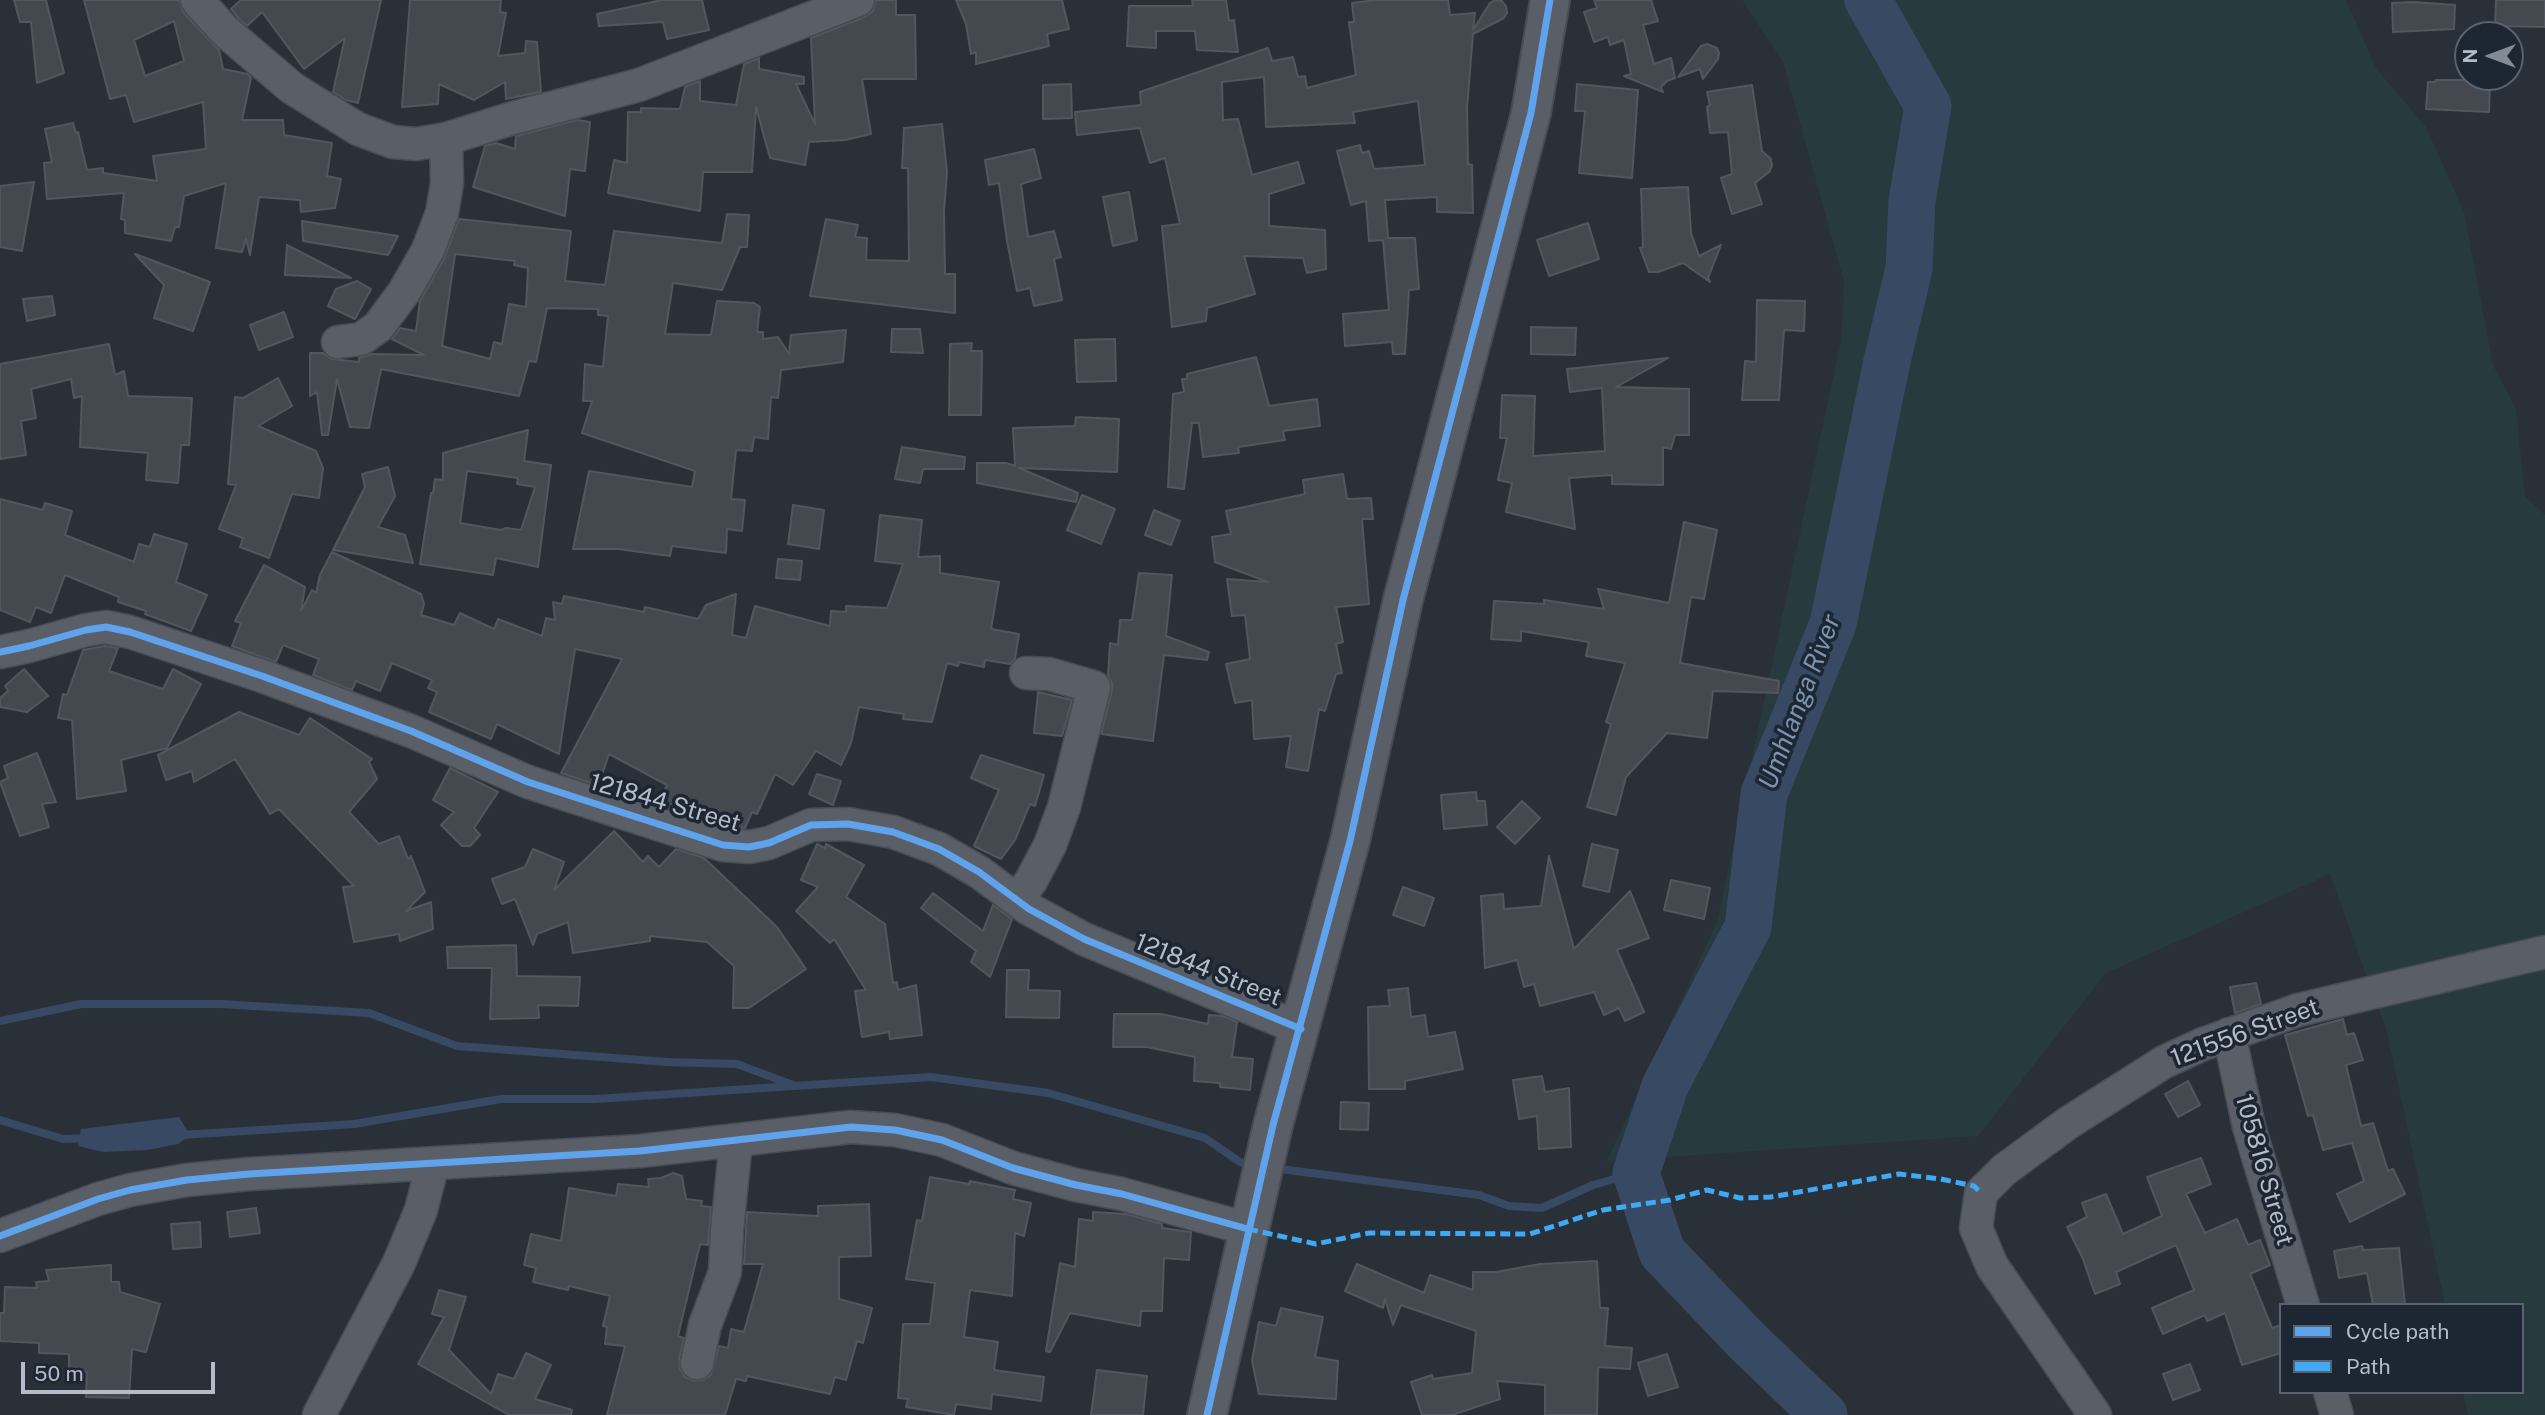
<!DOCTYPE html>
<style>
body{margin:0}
#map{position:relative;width:2545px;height:1415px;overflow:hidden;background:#2a3038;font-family:"Public Sans",sans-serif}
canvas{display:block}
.legend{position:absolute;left:2279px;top:1303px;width:245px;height:91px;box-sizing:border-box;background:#1d2633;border:2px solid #59626f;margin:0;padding:9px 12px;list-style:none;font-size:21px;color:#b4bcc9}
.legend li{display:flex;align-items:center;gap:14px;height:35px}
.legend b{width:35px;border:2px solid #59626f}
.north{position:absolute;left:2454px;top:21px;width:70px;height:70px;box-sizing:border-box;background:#1d2633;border:2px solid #59626f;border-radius:50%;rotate:270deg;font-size:19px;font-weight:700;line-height:28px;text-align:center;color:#b4bcc9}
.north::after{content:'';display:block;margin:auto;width:24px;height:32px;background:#848b96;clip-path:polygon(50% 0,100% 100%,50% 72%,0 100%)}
.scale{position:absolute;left:21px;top:1362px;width:194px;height:32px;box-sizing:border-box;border:4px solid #b4bcc9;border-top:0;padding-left:9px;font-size:21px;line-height:24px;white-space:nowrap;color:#b4bcc9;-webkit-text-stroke:5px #1d2633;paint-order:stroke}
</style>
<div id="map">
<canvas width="2545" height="1415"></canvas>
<ul class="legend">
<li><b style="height:9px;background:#60a3ed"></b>Cycle path</li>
<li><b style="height:9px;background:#3fa9f5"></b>Path</li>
</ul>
<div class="north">N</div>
<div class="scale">50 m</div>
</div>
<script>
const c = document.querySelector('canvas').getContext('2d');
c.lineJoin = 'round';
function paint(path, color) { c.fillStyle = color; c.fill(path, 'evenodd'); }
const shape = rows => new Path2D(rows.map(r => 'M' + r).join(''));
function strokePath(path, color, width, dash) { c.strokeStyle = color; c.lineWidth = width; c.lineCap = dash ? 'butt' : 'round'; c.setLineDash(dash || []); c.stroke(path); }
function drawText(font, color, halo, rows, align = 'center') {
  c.font = font + ' "Public Sans",sans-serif'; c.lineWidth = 7; c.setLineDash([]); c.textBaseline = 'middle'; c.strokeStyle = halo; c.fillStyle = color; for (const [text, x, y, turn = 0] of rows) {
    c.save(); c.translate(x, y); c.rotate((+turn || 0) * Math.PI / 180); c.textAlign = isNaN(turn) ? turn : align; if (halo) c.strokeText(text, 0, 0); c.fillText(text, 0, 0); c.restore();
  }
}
paint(shape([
 [1742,0,2346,0,2377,70,2426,127,2464,212,2493,365,2516,409,2525,496,2545,515,2545,1415,2468,1415,2463,1392,2522,1392,2522,1305,2445,1305,2387,1032,2330,874,2106,973,1978,1136,1607,1161,1717,922,1841,340,1844,281,1783,62]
]), '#273a3e');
paint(shape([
 [179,1117,190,1135,178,1144,148,1150,103,1152,78,1146,81,1129]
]), '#384963');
strokePath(shape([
 [0,1021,81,1004,221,1004,369,1013,457,1046,667,1062,737,1064,793,1085],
 [0,1120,63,1139,89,1138],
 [182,1135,354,1124,501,1099,595,1099,931,1077,1048,1093,1205,1138,1240,1162,1254,1164],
 [1273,1168,1479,1195,1509,1206,1542,1208,1593,1185,1636,1173]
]), '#384963', 8);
strokePath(shape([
 [1824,1415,1746,1340,1662,1252,1636,1173,1665,1086,1748,927,1764,794,1833,624,1887,361,1909,269,1912,201,1928,106,1868,0]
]), '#384963', 47);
const building = shape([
 [14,0,46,0,64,73,37,83,31,22,20,22,14,0],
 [84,0,179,0,183,12,219,50,223,69,248,74,251,78,242,120,283,120,284,135,332,143,327,176,341,179,335,208,301,212,300,200,259,197,250,255,246,239,242,252,216,248,226,183,184,196,179,227,175,227,171,241,125,233,125,220,121,219,124,193,47,199,44,163,52,162,45,129,73,123,76,133,78,132,87,170,103,168,103,173,157,181,153,156,206,149,203,102,134,122,126,95,110,99,84,0],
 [174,21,184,61,145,76,134,40,174,21],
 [241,0,381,0,358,103,346,100,333,92,345,38,304,69,262,12,247,26,241,21,231,9,241,0],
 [410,0,501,0,500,12,506,13,498,56,525,53,526,41,537,42,541,92,506,99,505,82,474,100,439,84,438,104,402,107,410,0],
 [662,0,702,0,709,30,667,39,663,22,599,26,597,14,662,0],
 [876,0,896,0,896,15,915,15,916,79,862,79,871,134,845,140,809,142,805,165,770,158,756,107,752,172,703,172,700,211,608,193,614,160,627,163,628,112,641,112,641,108,680,109,685,87,700,81,700,101,736,105,744,64,759,58,759,69,804,77,804,84,796,84,815,124,811,38,865,17,873,11,876,0],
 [956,0,1062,0,1069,29,1047,34,1049,46,976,64,976,52,971,54,966,24,956,0],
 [1192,0,1226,0,1229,21,1234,20,1238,52,1197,50,1195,31,1156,31,1156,48,1127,46,1129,6,1193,6,1192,0],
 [1375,0,1448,0,1450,15,1475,13,1473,30,1490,3,1495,0,1502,1,1506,6,1507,13,1504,18,1473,34,1467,108,1468,164,1472,165,1473,213,1437,212,1437,197,1385,200,1388,238,1415,238,1419,289,1409,290,1405,354,1393,354,1392,342,1345,346,1343,314,1389,310,1383,240,1369,241,1366,201,1351,205,1337,151,1360,145,1362,153,1369,151,1374,169,1425,165,1418,101,1353,112,1355,123,1266,127,1264,77,1222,82,1223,120,1238,119,1252,175,1298,162,1304,183,1269,194,1269,226,1325,230,1326,269,1307,273,1303,258,1244,256,1255,294,1207,308,1206,321,1172,327,1162,226,1180,224,1165,158,1150,163,1140,128,1077,135,1075,112,1141,105,1140,92,1268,48,1272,61,1293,57,1298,77,1305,76,1307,88,1356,75,1349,22,1354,22,1352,3,1375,0],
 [1594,0,1651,0,1658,21,1643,25,1654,64,1671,58,1675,78,1667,81,1661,87,1663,92,1624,76,1631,74,1624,40,1610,45,1608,37,1594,42,1584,12,1597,8,1594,0],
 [2496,0,2545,0,2545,27,2495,26,2496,0],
 [2413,2,2455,5,2454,29,2393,32,2392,3,2413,2],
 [1707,44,1717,48,1719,53,1718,59,1703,79,1700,69,1678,77,1701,46,1707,44],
 [2436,80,2490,80,2489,112,2426,109,2428,82,2435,82,2436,80],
 [1071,84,1072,118,1043,119,1043,85,1071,84],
 [1577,84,1638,90,1632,178,1579,173,1585,111,1575,111,1577,84],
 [1752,85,1762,151,1771,159,1772,166,1769,172,1755,183,1762,204,1732,214,1721,178,1732,174,1728,132,1710,133,1707,107,1710,105,1707,92,1752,85],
 [577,120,590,122,585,171,570,169,565,216,473,187,485,146,496,143,515,149,516,136,577,120],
 [942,124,947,172,944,211,945,274,955,274,955,313,810,296,826,219,858,225,855,237,867,238,866,260,909,261,908,168,902,168,904,128,942,124],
 [1034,149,1041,178,1021,184,1028,237,1054,231,1061,257,1054,259,1062,300,1034,306,1030,288,1017,291,1007,241,999,183,989,185,985,160,1034,149],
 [34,182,22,251,0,247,0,186,34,182],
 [1688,187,1691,233,1699,256,1721,245,1708,278,1710,282,1683,263,1658,272,1649,272,1640,248,1643,247,1641,189,1688,187],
 [1129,192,1137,240,1113,246,1103,197,1129,192],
 [727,214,749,215,747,247,740,247,722,290,673,283,665,334,711,335,717,301,754,303,760,307,757,332,763,332,763,339,778,337,789,354,791,335,846,330,843,362,781,370,778,398,771,397,768,439,754,437,752,451,736,450,731,499,745,500,742,531,727,529,726,553,672,546,670,556,618,549,573,549,589,471,692,487,695,471,582,433,592,401,583,401,585,364,603,367,608,316,598,315,598,309,547,308,536,362,529,361,519,396,381,369,369,428,350,427,337,379,328,435,322,435,317,392,310,396,310,353,323,353,332,359,359,362,359,358,372,354,424,355,392,339,400,328,416,331,420,301,444,259,459,219,571,231,565,281,605,285,614,231,722,243,727,214],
 [455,254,515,261,514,265,528,268,526,307,509,304,502,344,494,342,490,359,442,346,455,254],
 [302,221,398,236,388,255,303,241,302,221],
 [1588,223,1599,259,1549,276,1537,240,1588,223],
 [287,245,351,278,285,275,287,245],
 [135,254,210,282,193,331,154,318,164,285,135,254],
 [357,281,371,289,355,319,328,306,336,289,357,281],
 [52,296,55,315,27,321,23,299,52,296],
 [1757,300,1805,301,1804,331,1784,330,1779,400,1742,400,1745,361,1756,362,1757,300],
 [284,312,293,337,259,350,250,325,284,312],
 [1531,327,1576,328,1575,355,1531,354,1531,327],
 [892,329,920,329,923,353,891,352,892,329],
 [1115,339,1116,381,1077,382,1075,340,1115,339],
 [972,343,971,351,982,351,981,415,949,415,950,344,972,343],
 [109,344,115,375,124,371,128,396,192,398,189,445,181,445,178,483,146,480,148,453,80,447,82,396,74,398,71,379,31,389,36,418,21,421,26,455,0,459,0,364,109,344],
 [1256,357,1269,406,1317,399,1320,426,1283,431,1285,440,1238,447,1239,453,1203,457,1199,423,1192,423,1184,489,1168,487,1173,394,1184,392,1182,379,1187,379,1187,374,1256,357],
 [1668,358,1616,387,1689,389,1689,435,1675,435,1671,449,1663,447,1663,485,1612,484,1612,475,1569,478,1575,529,1506,512,1512,483,1498,480,1507,438,1500,438,1502,395,1535,396,1533,456,1605,451,1602,388,1570,392,1567,369,1668,358],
 [278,378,292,406,258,426,316,451,323,468,319,498,292,494,269,558,240,547,243,538,219,529,236,485,228,484,235,397,243,398,278,378],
 [1076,417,1119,419,1117,472,1019,468,1078,493,1076,502,977,483,977,463,1006,463,1015,466,1013,428,1075,426,1076,417],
 [528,430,524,461,551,465,538,567,496,558,493,575,420,564,431,493,433,493,435,479,443,480,443,453,528,430],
 [467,471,518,478,517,484,535,487,521,530,506,528,501,530,460,523,467,471],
 [902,447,965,457,964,469,923,469,920,483,895,479,902,447],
 [388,467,395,496,378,527,405,535,413,563,333,550,365,487,362,474,388,467],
 [1343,474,1347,499,1371,498,1373,519,1362,519,1369,604,1336,607,1343,642,1336,644,1342,673,1336,674,1325,711,1319,709,1308,771,1286,767,1291,736,1254,739,1252,700,1235,703,1226,664,1250,659,1245,615,1232,616,1227,579,1268,582,1215,562,1212,537,1231,534,1226,511,1305,494,1303,480,1343,474],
 [1082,495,1115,509,1101,544,1067,530,1082,495],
 [0,499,43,510,45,503,72,511,65,535,134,562,139,544,150,547,154,534,187,544,176,582,207,595,191,631,145,614,146,611,118,602,119,597,65,575,51,613,36,607,30,622,0,610,0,499],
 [793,505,824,510,819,549,788,544,793,505],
 [1154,510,1180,521,1171,545,1145,535,1154,510],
 [880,515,922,520,918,557,940,556,940,573,999,582,991,629,1019,634,1015,659,1010,664,985,660,984,667,959,662,958,666,947,663,932,722,903,719,904,714,859,707,851,743,841,765,816,751,793,785,775,774,757,814,752,812,745,828,727,827,658,805,667,785,609,754,602,775,598,774,594,784,561,773,622,659,575,649,559,754,497,724,491,739,429,712,437,692,428,688,432,680,392,663,380,691,356,681,352,690,313,675,319,659,283,645,276,662,232,646,241,623,235,621,264,565,305,587,301,611,312,590,316,593,320,575,332,552,421,594,424,604,421,615,454,625,460,613,494,629,498,619,542,636,546,618,555,620,553,602,562,604,564,596,644,612,645,607,698,619,706,605,736,594,732,635,746,638,755,606,830,626,831,611,846,612,846,606,887,608,903,564,875,561,880,515],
 [1684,522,1717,530,1704,599,1691,597,1680,663,1779,681,1778,693,1713,691,1707,738,1667,733,1626,777,1616,815,1587,807,1611,724,1606,722,1625,663,1586,656,1589,642,1521,631,1521,641,1491,639,1494,601,1544,604,1544,600,1604,609,1598,589,1669,603,1684,522],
 [778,559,802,561,800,580,776,578,778,559],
 [1139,573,1172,575,1166,636,1209,652,1207,660,1164,655,1153,741,1101,734,1112,691,1112,683,1108,676,1110,643,1118,645,1120,620,1132,620,1139,573],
 [105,646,118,648,109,671,163,689,173,669,201,684,167,748,121,760,126,791,77,799,72,720,58,718,63,694,67,695,83,650,105,646],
 [24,669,48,696,27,712,0,707,0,698,8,691,5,686,24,669],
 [1038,692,1072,700,1062,736,1034,733,1038,692],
 [239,712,299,735,310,718,372,759,369,762,377,779,349,812,379,844,399,836,408,859,411,856,425,892,406,911,431,902,433,929,400,941,399,934,354,942,343,887,354,886,279,809,270,814,235,759,194,782,192,771,166,780,158,755,239,712],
 [37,753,56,802,42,804,49,827,20,836,0,782,8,778,4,766,37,753],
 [981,755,1044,775,1035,806,1030,804,1015,840,1001,859,974,846,999,790,971,778,981,755],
 [450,768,498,792,474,828,480,835,470,846,462,846,441,825,454,812,433,800,450,768],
 [817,774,841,781,833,805,809,794,817,774],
 [1476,792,1477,801,1485,801,1487,825,1444,829,1441,795,1476,792],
 [1522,801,1540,818,1515,844,1497,827,1522,801],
 [614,831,643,862,648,856,659,867,676,849,704,858,777,927,806,969,749,1008,733,1008,734,966,707,942,650,936,650,941,573,953,568,922,537,934,533,945,515,899,502,904,492,879,525,867,533,849,564,862,554,890,614,831],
 [817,844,825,848,826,844,864,865,846,897,885,924,893,983,897,982,898,990,916,985,922,1035,890,1039,889,1032,862,1037,855,991,866,990,834,939,830,943,796,911,818,887,801,880,817,844],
 [1592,844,1618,850,1609,892,1583,886,1592,844],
 [1549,856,1574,949,1630,891,1649,938,1617,950,1644,1012,1625,1021,1619,1008,1604,1015,1594,992,1540,1006,1534,984,1524,987,1517,960,1485,968,1481,896,1503,894,1504,909,1541,906,1549,856],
 [1671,880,1710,888,1704,919,1664,910,1671,880],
 [1403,887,1434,898,1424,926,1393,915,1403,887],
 [933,893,983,931,993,905,1012,919,990,977,971,962,976,951,921,908,933,893],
 [516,945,517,976,580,977,578,1006,538,1005,539,1018,490,1019,492,968,448,968,447,947,516,945],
 [1007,970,1029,970,1028,990,1060,991,1059,1018,1006,1017,1007,970],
 [2256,983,2261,1004,2235,1013,2230,987,2256,983],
 [1408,988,1411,1017,1425,1015,1428,1037,1455,1032,1463,1069,1405,1081,1405,1089,1369,1089,1368,1007,1390,1006,1388,990,1408,988],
 [1114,1014,1161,1014,1208,1024,1209,1015,1223,1016,1237,1022,1232,1057,1253,1059,1250,1090,1220,1087,1220,1083,1194,1081,1195,1057,1147,1047,1113,1047,1114,1014],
 [2343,1019,2347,1035,2354,1033,2363,1060,2346,1065,2361,1126,2373,1123,2388,1171,2393,1169,2405,1194,2350,1222,2337,1194,2364,1181,2352,1143,2323,1150,2313,1115,2308,1116,2285,1035,2343,1019],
 [1542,1076,1545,1092,1569,1088,1571,1147,1539,1149,1537,1116,1519,1119,1513,1080,1542,1076],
 [2188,1081,2200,1105,2178,1117,2165,1094,2188,1081],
 [1341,1102,1369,1103,1368,1130,1340,1129,1341,1102],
 [2201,1158,2211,1184,2186,1194,2205,1233,2237,1219,2248,1245,2260,1240,2270,1265,2250,1274,2272,1328,2281,1325,2281,1353,2242,1365,2225,1313,2207,1321,2205,1315,2163,1334,2152,1308,2194,1290,2176,1245,2116,1272,2120,1284,2095,1294,2083,1259,2067,1227,2087,1217,2082,1203,2106,1194,2123,1234,2162,1216,2147,1177,2201,1158],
 [673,1173,682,1176,686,1199,702,1201,701,1206,711,1207,708,1245,700,1244,678,1336,684,1338,679,1359,680,1369,685,1377,694,1381,703,1380,711,1375,719,1346,728,1348,731,1329,744,1332,763,1264,744,1264,747,1212,818,1216,818,1206,869,1204,871,1256,839,1257,839,1299,872,1308,863,1343,857,1341,846,1380,835,1377,830,1394,747,1376,746,1381,736,1379,725,1415,607,1415,625,1346,605,1344,607,1327,603,1326,610,1296,569,1286,568,1290,533,1282,536,1268,524,1265,531,1234,561,1241,569,1188,616,1196,618,1184,649,1187,648,1179,661,1178,673,1173],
 [930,1177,969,1184,970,1181,1015,1190,1013,1199,1031,1203,1024,1236,1015,1233,1012,1296,970,1290,964,1337,998,1342,994,1370,1044,1377,1041,1401,992,1394,991,1409,956,1404,954,1415,906,1407,908,1399,898,1398,903,1324,930,1324,935,1283,906,1279,917,1220,922,1221,930,1177],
 [256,1208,260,1233,230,1237,227,1212,256,1208],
 [1093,1212,1126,1214,1162,1224,1162,1228,1191,1232,1189,1260,1164,1258,1162,1311,1141,1311,1140,1326,1070,1313,1050,1352,1046,1351,1060,1263,1075,1267,1079,1219,1093,1221,1093,1212],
 [200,1222,201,1247,173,1249,171,1224,200,1222],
 [2362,1246,2363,1250,2399,1248,2405,1305,2373,1305,2367,1273,2339,1278,2334,1251,2362,1246],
 [1597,1261,1600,1308,1608,1308,1605,1346,1632,1348,1630,1369,1598,1367,1597,1415,1545,1415,1545,1385,1497,1381,1500,1399,1452,1415,1422,1415,1411,1382,1432,1375,1433,1379,1472,1373,1476,1331,1401,1305,1393,1325,1385,1299,1383,1308,1345,1291,1357,1264,1424,1293,1430,1275,1473,1290,1473,1272,1496,1272,1540,1264,1597,1261],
 [111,1265,111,1282,119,1282,120,1292,160,1304,146,1352,132,1349,129,1398,86,1397,87,1372,69,1371,69,1354,39,1353,39,1343,0,1341,0,1313,4,1313,5,1287,37,1288,36,1282,49,1281,46,1270,111,1265],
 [439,1290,466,1297,449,1350,491,1394,498,1374,514,1379,526,1353,551,1365,535,1399,572,1410,571,1415,509,1415,418,1364,444,1317,432,1314,439,1290],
 [1281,1308,1323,1317,1315,1357,1338,1361,1336,1399,1259,1394,1252,1361,1259,1322,1276,1326,1281,1308],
 [1667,1354,1678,1387,1648,1396,1638,1363,1667,1354],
 [2190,1364,2200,1390,2173,1400,2163,1374,2190,1364],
 [1097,1370,1147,1376,1143,1415,1091,1415,1097,1370]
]);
paint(building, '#444950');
strokePath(building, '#52575f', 2);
const minor = shape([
 [197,0,224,30,292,88,358,129,393,142,416,144,446,139,513,118,639,85,858,0],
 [338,342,361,339,378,327,404,292,428,250,442,213,447,183,446,139],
 [0,652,29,646,86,630,106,627,130,632,262,676,411,731,528,782,723,845,749,847,769,843,811,825,848,824,893,832,939,849,979,872,1029,909,1084,939,1301,1029],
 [1017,899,1031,881,1050,845,1064,807,1094,687,1049,674,1026,673],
 [2229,1034,2249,1127,2303,1305],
 [0,1236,98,1199,130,1190,187,1180,249,1174,640,1151,851,1127,895,1130,942,1140,1013,1168,1076,1185,1122,1194,1248,1229],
 [697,1363,705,1325,725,1272,727,1230,736,1141],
 [2330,1392,2337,1415],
 [319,1415,399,1263,421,1210,433,1163],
 [2095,1415,1992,1266,1976,1228,1981,1193,2004,1170,2068,1123,2164,1062,2203,1044,2298,1010,2545,952]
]);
const tertiary = shape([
 [1207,1415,1273,1125,1350,841,1403,600,1531,113,1550,0]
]);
strokePath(minor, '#484c53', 35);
strokePath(tertiary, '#484c53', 42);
strokePath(minor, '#5a5e66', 32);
strokePath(tertiary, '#5a5e66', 38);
strokePath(shape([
 [1248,1229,1316,1244,1369,1233,1530,1234,1603,1210,1670,1200,1707,1190,1740,1198,1771,1197,1899,1174,1941,1179,1974,1186,1981,1193]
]), '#3fa9f5', 5, [10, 5]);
strokePath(shape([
 [0,652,29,646,86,630,106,627,130,632,262,676,411,731,528,782,723,845,749,847,769,843,811,825,848,824,893,832,939,849,979,872,1029,909,1084,939,1301,1029],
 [0,1236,98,1199,130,1190,187,1180,249,1174,640,1151,851,1127,895,1130,942,1140,1013,1168,1076,1185,1122,1194,1248,1229],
 [1207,1415,1273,1125,1350,841,1403,600,1531,113,1550,0]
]), '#60a3ed', 7);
drawText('24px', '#b4bcc9', '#1d2633', [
 ["121844 Street",665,803,16],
 ["121844 Street",1208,970,22],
 ["121556 Street",2245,1033,-20],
 ["105816 Street",2264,1170,74]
]);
drawText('italic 26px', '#7c92b1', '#1d2633', [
 ["Umhlanga River",1800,702,-69]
]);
</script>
